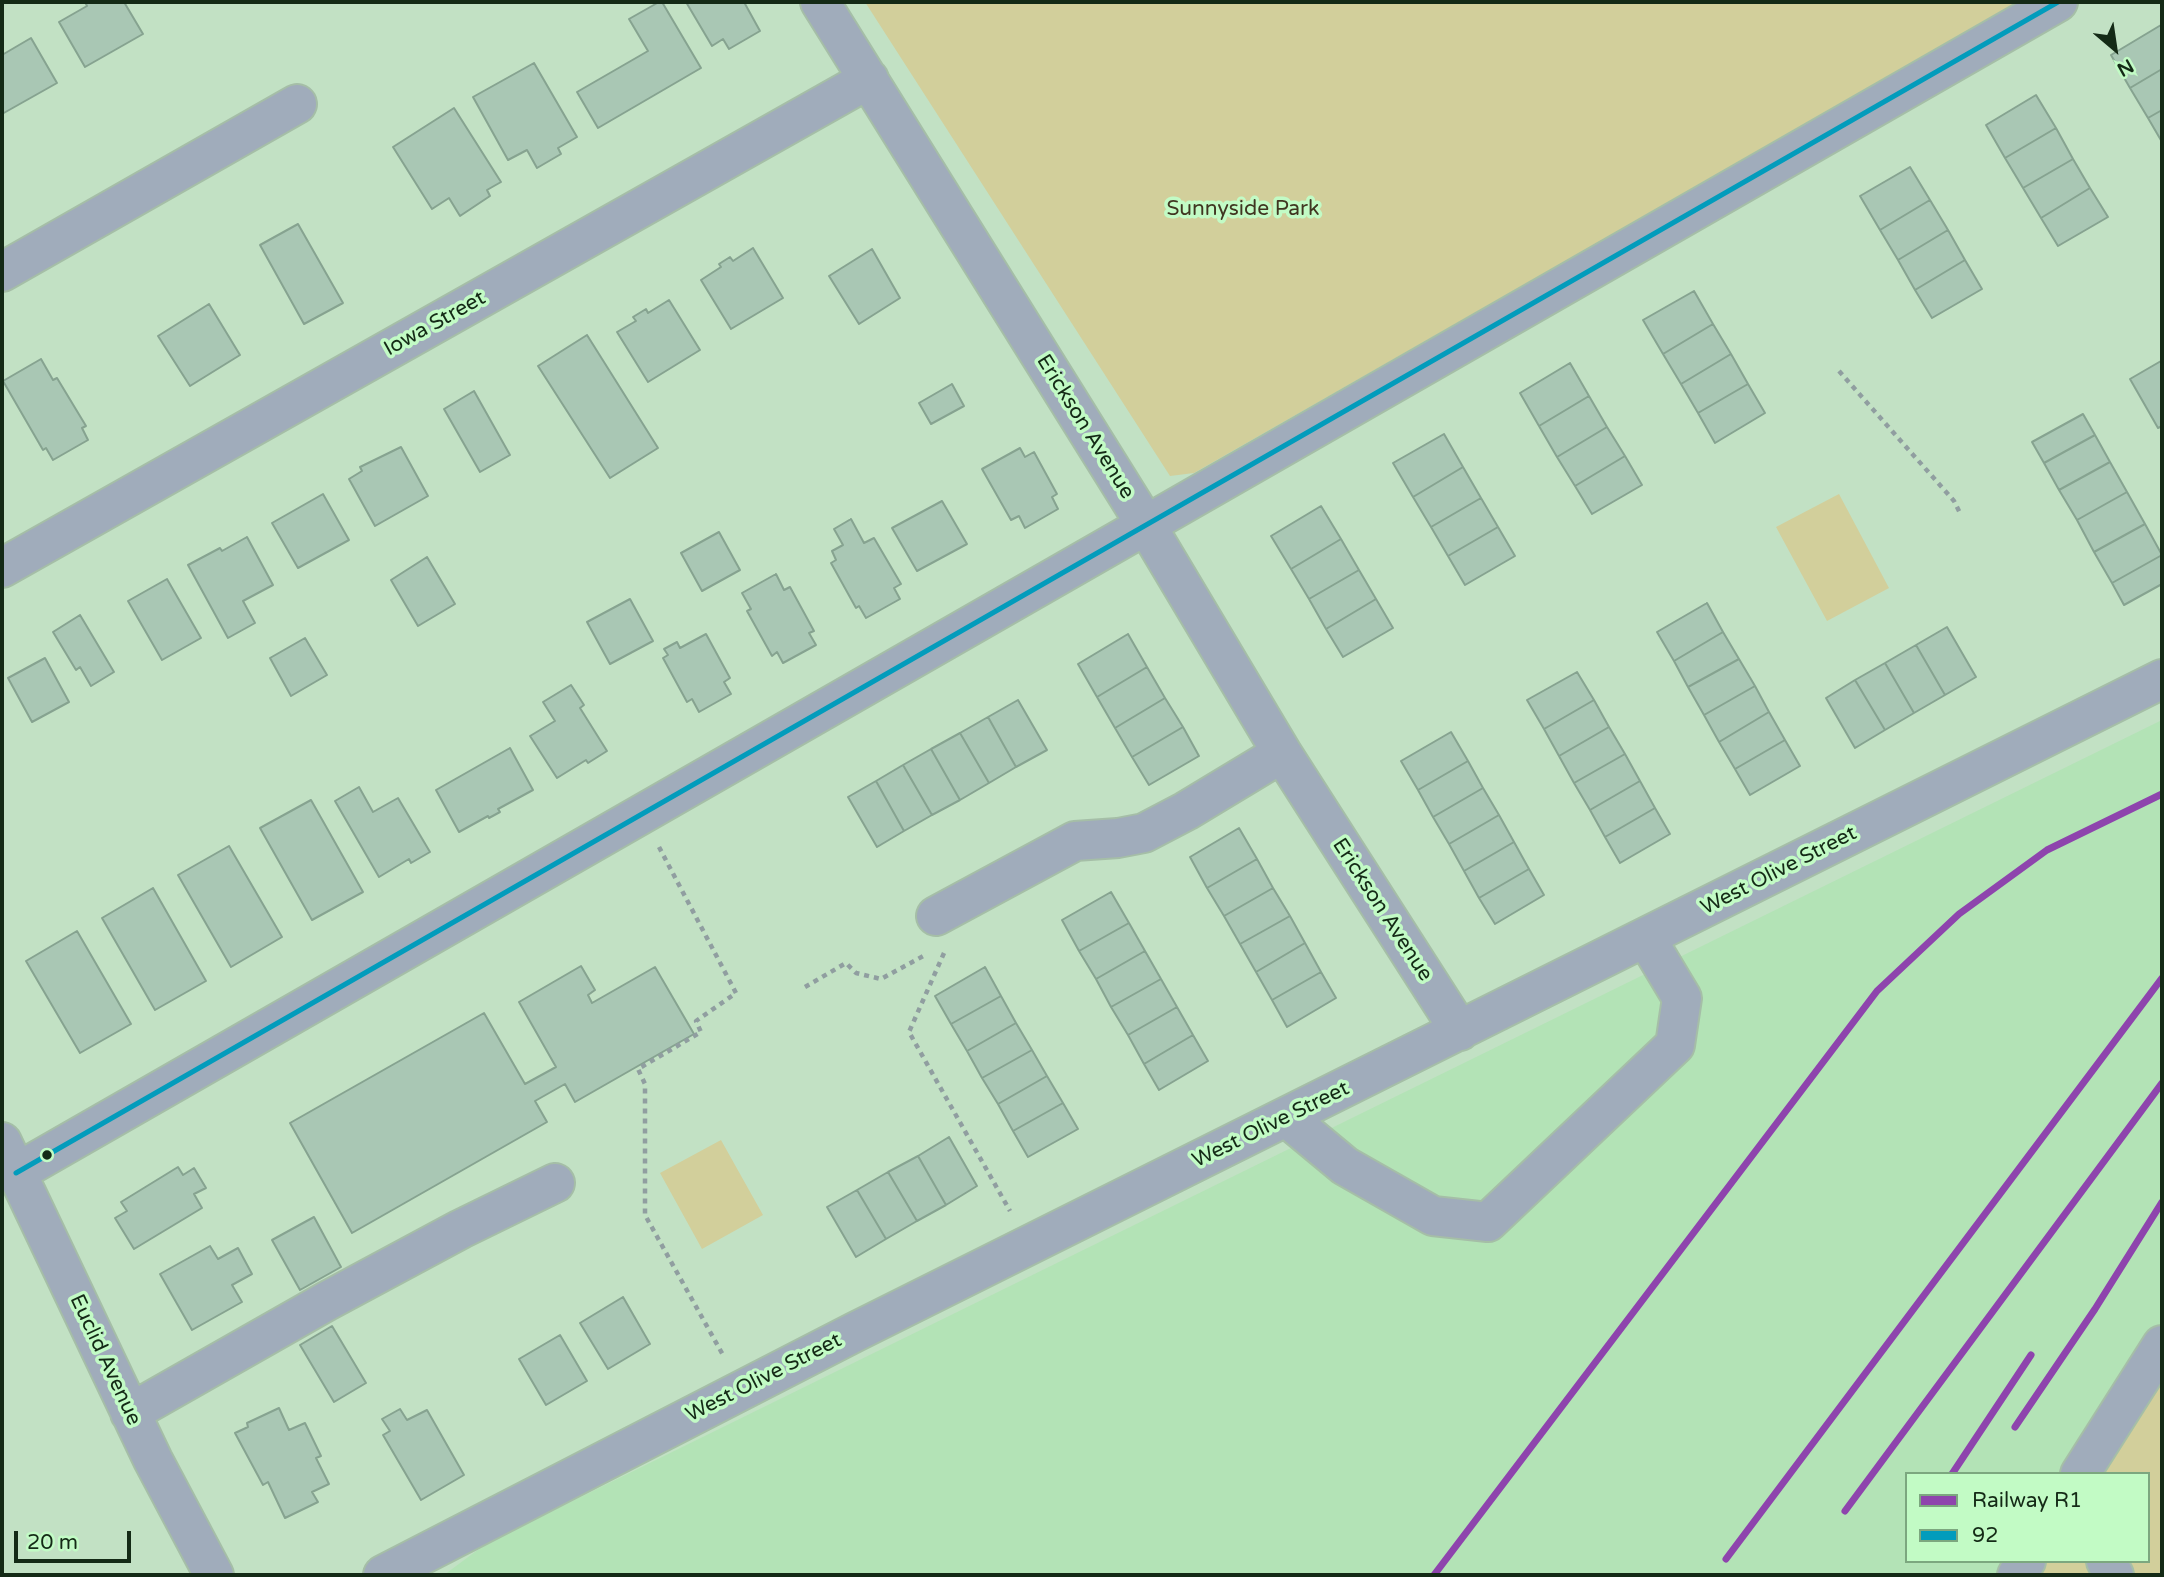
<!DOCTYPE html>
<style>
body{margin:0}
#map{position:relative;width:2164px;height:1577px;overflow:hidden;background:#c2e1c4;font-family:"Varela Round",sans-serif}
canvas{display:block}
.frame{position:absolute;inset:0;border:4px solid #142a16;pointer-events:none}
.legend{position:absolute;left:1905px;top:1472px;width:245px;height:91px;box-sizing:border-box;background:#c2fbc5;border:2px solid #7ca77f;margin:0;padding:9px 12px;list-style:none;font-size:21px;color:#142a16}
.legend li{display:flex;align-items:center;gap:14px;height:35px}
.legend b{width:35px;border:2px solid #7ca77f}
.north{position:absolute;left:2080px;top:14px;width:70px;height:70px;-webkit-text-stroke:5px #c2fbc5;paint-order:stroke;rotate:151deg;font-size:19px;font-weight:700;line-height:28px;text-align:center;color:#142a16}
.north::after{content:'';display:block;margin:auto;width:24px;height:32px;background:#142a16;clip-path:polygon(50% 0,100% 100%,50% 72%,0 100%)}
.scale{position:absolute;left:14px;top:1531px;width:117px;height:32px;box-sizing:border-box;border:4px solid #142a16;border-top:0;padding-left:9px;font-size:21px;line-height:24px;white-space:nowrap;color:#142a16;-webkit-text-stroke:5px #c2fbc5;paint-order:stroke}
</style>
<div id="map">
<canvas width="2164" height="1577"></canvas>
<div class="frame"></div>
<ul class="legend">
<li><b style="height:9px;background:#8e44ad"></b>Railway R1</li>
<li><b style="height:9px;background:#029cbc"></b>92</li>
</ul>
<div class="north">N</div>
<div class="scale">20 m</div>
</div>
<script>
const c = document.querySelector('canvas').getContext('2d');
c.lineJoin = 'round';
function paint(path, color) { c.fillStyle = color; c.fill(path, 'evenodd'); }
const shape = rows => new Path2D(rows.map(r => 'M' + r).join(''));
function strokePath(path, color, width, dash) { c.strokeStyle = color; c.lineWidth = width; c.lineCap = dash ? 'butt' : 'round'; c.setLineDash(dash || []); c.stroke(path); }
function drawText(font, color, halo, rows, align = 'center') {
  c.font = font + ' "Varela Round",sans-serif'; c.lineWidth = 7; c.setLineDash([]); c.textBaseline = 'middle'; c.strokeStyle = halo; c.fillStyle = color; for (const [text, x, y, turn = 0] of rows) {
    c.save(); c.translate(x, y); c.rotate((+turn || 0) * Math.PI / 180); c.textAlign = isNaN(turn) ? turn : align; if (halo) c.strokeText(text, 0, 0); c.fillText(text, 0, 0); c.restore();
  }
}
paint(shape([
 [2162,720,2162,1341,2078,1474,1907,1474,1907,1561,2023,1561,2014,1575,444,1575,487,1543]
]), '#b3e3b6');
paint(shape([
 [865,2,2020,2,1194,473,1170,476],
 [1839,494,1889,588,1827,621,1776,527],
 [721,1140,763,1215,702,1249,660,1173],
 [2162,1341,2162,1575,2014,1575,2023,1561,2148,1561,2148,1474,2078,1474]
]), '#d2cf9b');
const building = shape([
 [85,2,124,2,143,34,85,67,59,22,87,6,85,2],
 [659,2,662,2,701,68,598,128,577,92,648,51,629,19,659,2],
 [686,2,744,2,760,31,729,49,723,39,712,46,686,2],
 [2161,25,2162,69,2130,88,2111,55,2161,25],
 [31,38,57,83,2,114,2,55,31,38],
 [534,63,577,137,558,148,561,154,537,168,527,150,508,160,473,97,534,63],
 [2162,69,2162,110,2148,118,2130,88,2162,69],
 [2036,95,2056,128,2005,158,1986,125,2036,95],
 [454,108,501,182,487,190,490,196,460,216,449,198,432,209,393,147,454,108],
 [2162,110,2162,142,2148,118,2162,110],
 [2056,128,2073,159,2023,188,2005,158,2056,128],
 [2073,159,2090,188,2041,218,2023,188,2073,159],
 [1910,167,1930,200,1880,230,1860,196,1910,167],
 [2090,188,2108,217,2058,246,2041,218,2090,188],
 [1930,200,1948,230,1898,260,1880,230,1930,200],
 [298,224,343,303,304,324,260,245,298,224],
 [1948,230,1965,260,1915,290,1898,260,1948,230],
 [753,248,783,298,731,329,701,280,721,267,719,264,730,257,733,261,753,248],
 [872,249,900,298,859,324,829,276,872,249],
 [1965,260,1982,289,1932,318,1915,290,1965,260],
 [1694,291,1713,324,1663,354,1643,320,1694,291],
 [669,300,700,350,648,382,617,332,636,321,633,317,646,309,648,313,669,300],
 [209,304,240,355,190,386,158,336,209,304],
 [1713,324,1731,354,1681,384,1663,354,1713,324],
 [587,335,658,448,610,478,538,366,587,335],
 [1731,354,1748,384,1698,413,1681,384,1731,354],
 [41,359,53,380,57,378,86,426,82,428,88,440,53,460,46,448,43,450,3,381,41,359],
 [2161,361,2162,426,2158,428,2130,379,2161,361],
 [1570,363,1589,396,1539,426,1520,393,1570,363],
 [952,384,964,406,931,424,919,403,952,384],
 [1748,384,1765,413,1715,443,1698,413,1748,384],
 [474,391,510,455,480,472,444,409,474,391],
 [1589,396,1607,427,1557,457,1539,426,1589,396],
 [2083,414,2095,435,2044,463,2032,442,2083,414],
 [1607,427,1625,456,1575,486,1557,457,1607,427],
 [1444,434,1463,467,1413,497,1393,463,1444,434],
 [2095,435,2110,462,2059,490,2044,463,2095,435],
 [401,447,428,496,375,526,349,479,362,471,360,467,401,447],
 [1020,448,1025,457,1034,452,1057,494,1052,497,1058,509,1025,528,1019,516,1011,520,982,469,1020,448],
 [1625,456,1642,485,1592,514,1575,486,1625,456],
 [2110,462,2127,492,2077,520,2059,490,2110,462],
 [1463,467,1481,498,1431,527,1413,497,1463,467],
 [2127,492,2145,524,2094,552,2077,520,2127,492],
 [323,494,349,540,298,568,272,523,323,494],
 [1481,498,1498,527,1448,556,1431,527,1481,498],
 [942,501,967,544,917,571,892,528,942,501],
 [1321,506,1341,539,1291,569,1271,536,1321,506],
 [851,519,864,543,874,538,901,584,894,588,900,599,866,618,859,606,856,608,831,563,836,560,832,551,843,545,834,529,851,519],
 [2145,524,2162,555,2112,583,2094,552,2145,524],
 [1498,527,1515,556,1465,585,1448,556,1498,527],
 [719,532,740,570,702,591,681,553,719,532],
 [247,537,273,585,243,601,255,623,228,638,188,565,220,548,222,551,247,537],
 [1341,539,1359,570,1309,599,1291,569,1341,539],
 [2162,555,2162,584,2124,605,2112,583,2162,555],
 [427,557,455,604,418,626,391,580,427,557],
 [1359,570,1376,599,1326,629,1309,599,1359,570],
 [776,574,784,590,790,587,814,631,809,633,816,645,783,663,777,652,772,656,747,611,751,609,742,593,776,574],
 [167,579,201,638,162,660,128,601,167,579],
 [630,599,653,641,610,664,587,622,630,599],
 [1376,599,1393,628,1343,657,1326,629,1376,599],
 [1707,603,1723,632,1674,661,1657,632,1707,603],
 [80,615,114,672,91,686,80,667,76,670,53,632,80,615],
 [1947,627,1976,677,1945,695,1916,645,1947,627],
 [1723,632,1739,659,1688,687,1674,661,1723,632],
 [706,634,730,678,724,682,731,694,699,712,692,699,687,702,663,658,668,655,664,649,677,642,680,648,706,634],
 [1128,634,1147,667,1097,697,1078,664,1128,634],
 [305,638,327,675,291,696,270,658,305,638],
 [1916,645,1945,695,1914,713,1885,663,1916,645],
 [45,658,69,702,32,722,8,678,45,658],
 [1739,659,1755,686,1704,715,1688,687,1739,659],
 [1885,663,1914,713,1885,730,1855,680,1885,663],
 [1147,667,1165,698,1115,728,1097,697,1147,667],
 [1577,672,1594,700,1544,729,1527,700,1577,672],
 [1855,680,1885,730,1855,748,1826,698,1855,680],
 [571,685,584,705,580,708,607,751,588,763,586,760,557,778,530,736,555,721,543,702,571,685],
 [1755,686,1769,712,1719,742,1704,715,1755,686],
 [1165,698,1183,727,1132,757,1115,728,1165,698],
 [1018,700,1047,750,1016,767,988,717,1018,700],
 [1594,700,1609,727,1559,756,1544,729,1594,700],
 [1769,712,1785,740,1735,769,1719,742,1769,712],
 [988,717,1016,767,989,783,960,733,988,717],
 [1183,727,1199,756,1149,785,1132,757,1183,727],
 [1609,727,1625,754,1574,783,1559,756,1609,727],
 [1451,732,1468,761,1418,790,1401,761,1451,732],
 [960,733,989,783,960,800,931,749,960,733],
 [1785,740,1800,766,1750,795,1735,769,1785,740],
 [510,748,533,790,498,809,500,812,489,818,488,816,459,832,436,790,510,748],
 [931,749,960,800,932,815,903,765,931,749],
 [1625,754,1640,781,1590,810,1574,783,1625,754],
 [1468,761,1483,788,1433,817,1418,790,1468,761],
 [903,765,932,815,904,831,876,781,903,765],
 [876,781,904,831,877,847,848,797,876,781],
 [1640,781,1655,808,1605,837,1590,810,1640,781],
 [359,787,373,812,398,798,430,852,411,863,409,859,379,877,335,801,359,787],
 [1483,788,1499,815,1449,844,1433,817,1483,788],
 [311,800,363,892,312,920,260,828,311,800],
 [1655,808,1670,834,1620,863,1605,837,1655,808],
 [1499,815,1514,842,1464,871,1449,844,1499,815],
 [1239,828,1257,859,1207,888,1190,857,1239,828],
 [1514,842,1529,869,1479,898,1464,871,1514,842],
 [229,846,282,937,231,967,178,875,229,846],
 [1257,859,1273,888,1224,916,1207,888,1257,859],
 [1529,869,1544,895,1495,924,1479,898,1529,869],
 [153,888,206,981,155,1010,102,918,153,888],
 [1273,888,1290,916,1240,944,1224,916,1273,888],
 [1111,892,1129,923,1079,951,1062,920,1111,892],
 [1290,916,1305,943,1256,972,1240,944,1290,916],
 [1129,923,1145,951,1096,979,1079,951,1129,923],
 [77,931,131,1024,80,1053,26,961,77,931],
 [1305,943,1321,972,1272,1000,1256,972,1305,943],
 [1145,951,1161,979,1111,1007,1096,979,1145,951],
 [581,966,595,990,588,995,592,1003,655,967,694,1034,575,1102,565,1084,535,1101,547,1122,352,1233,290,1123,484,1013,525,1084,556,1067,519,1002,581,966],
 [985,967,1001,996,951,1024,935,996,985,967],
 [1321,972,1336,998,1287,1027,1272,1000,1321,972],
 [1161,979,1177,1007,1128,1035,1111,1007,1161,979],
 [1001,996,1016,1023,967,1051,951,1024,1001,996],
 [1177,1007,1193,1035,1144,1064,1128,1035,1177,1007],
 [1016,1023,1032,1050,982,1078,967,1051,1016,1023],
 [1193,1035,1208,1061,1159,1090,1144,1064,1193,1035],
 [1032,1050,1047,1076,998,1104,982,1078,1032,1050],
 [1047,1076,1063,1103,1013,1131,998,1104,1047,1076],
 [1063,1103,1078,1129,1028,1157,1013,1131,1063,1103],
 [949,1137,977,1186,946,1205,918,1156,949,1137],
 [918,1156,946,1205,917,1221,888,1172,918,1156],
 [178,1167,183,1175,194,1168,206,1188,194,1194,202,1208,134,1249,115,1218,127,1211,121,1202,178,1167],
 [888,1172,917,1221,886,1239,857,1190,888,1172],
 [857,1190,886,1239,856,1257,827,1207,857,1190],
 [314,1217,341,1267,300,1290,272,1240,314,1217],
 [210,1246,218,1259,238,1248,252,1274,232,1285,242,1302,192,1330,160,1274,210,1246],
 [623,1297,650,1344,608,1369,580,1323,623,1297],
 [332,1326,366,1383,334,1402,300,1345,332,1326],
 [560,1335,587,1381,546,1405,519,1359,560,1335],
 [279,1408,289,1430,305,1423,321,1456,316,1458,329,1484,312,1492,318,1502,285,1518,268,1482,263,1485,235,1433,248,1427,247,1423,279,1408],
 [400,1409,407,1420,427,1410,464,1475,421,1500,383,1435,390,1431,382,1419,400,1409]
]);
paint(building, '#a9c7b4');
strokePath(building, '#86a390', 2);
const minor = shape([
 [820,2,1146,525,1282,753,1460,1031],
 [2,272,297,104],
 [2,568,869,79],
 [936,916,1075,841,1118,838,1144,833,1186,811,1282,753],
 [1286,1117,1345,1166,1433,1216,1488,1222,1675,1045,1682,998,1646,938],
 [2,1142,153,1460,214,1575],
 [16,1173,2058,2],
 [130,1413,327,1301,461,1229,555,1183],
 [2080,1474,2162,1345],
 [2106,1561,2114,1575],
 [383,1575,855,1332,2162,679],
 [2017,1575,2026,1561]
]);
strokePath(minor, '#a5bea7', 42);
strokePath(shape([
 [1839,371,1954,501,1961,515],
 [659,847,736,993,696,1021,701,1032,638,1069,645,1084,645,1215,723,1355],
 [944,953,909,1032,1010,1211],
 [805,987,846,963,856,973,881,979,927,954]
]), '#909ea0', 4.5, [5, 5]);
strokePath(minor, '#a0acbb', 38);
strokePath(shape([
 [16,1173,2058,2]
]), '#029cbc', 5);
strokePath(shape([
 [2015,1427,2095,1309,2162,1202],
 [1952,1474,2031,1355],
 [1845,1511,2162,1083],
 [1726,1559,2162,978],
 [1434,1575,1877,991,1959,914,2047,850,2162,794]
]), '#8e44ad', 7);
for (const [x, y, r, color] of [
 [47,1155,6,"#142a16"]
]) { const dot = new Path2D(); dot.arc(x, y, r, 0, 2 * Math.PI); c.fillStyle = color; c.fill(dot); strokePath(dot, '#c2fbc5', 2.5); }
drawText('21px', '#403621', '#c2fbc5', [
 ["Sunnyside Park",1243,209]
]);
drawText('21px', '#142a16', '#c2fbc5', [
 ["Iowa Street",435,324,-29],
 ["Erickson Avenue",1085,427,58],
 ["West Olive Street",1779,871,-27],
 ["Erickson Avenue",1382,910,57],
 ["West Olive Street",1271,1125,-26],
 ["Euclid Avenue",105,1360,65],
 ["West Olive Street",764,1378,-27]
]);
</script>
